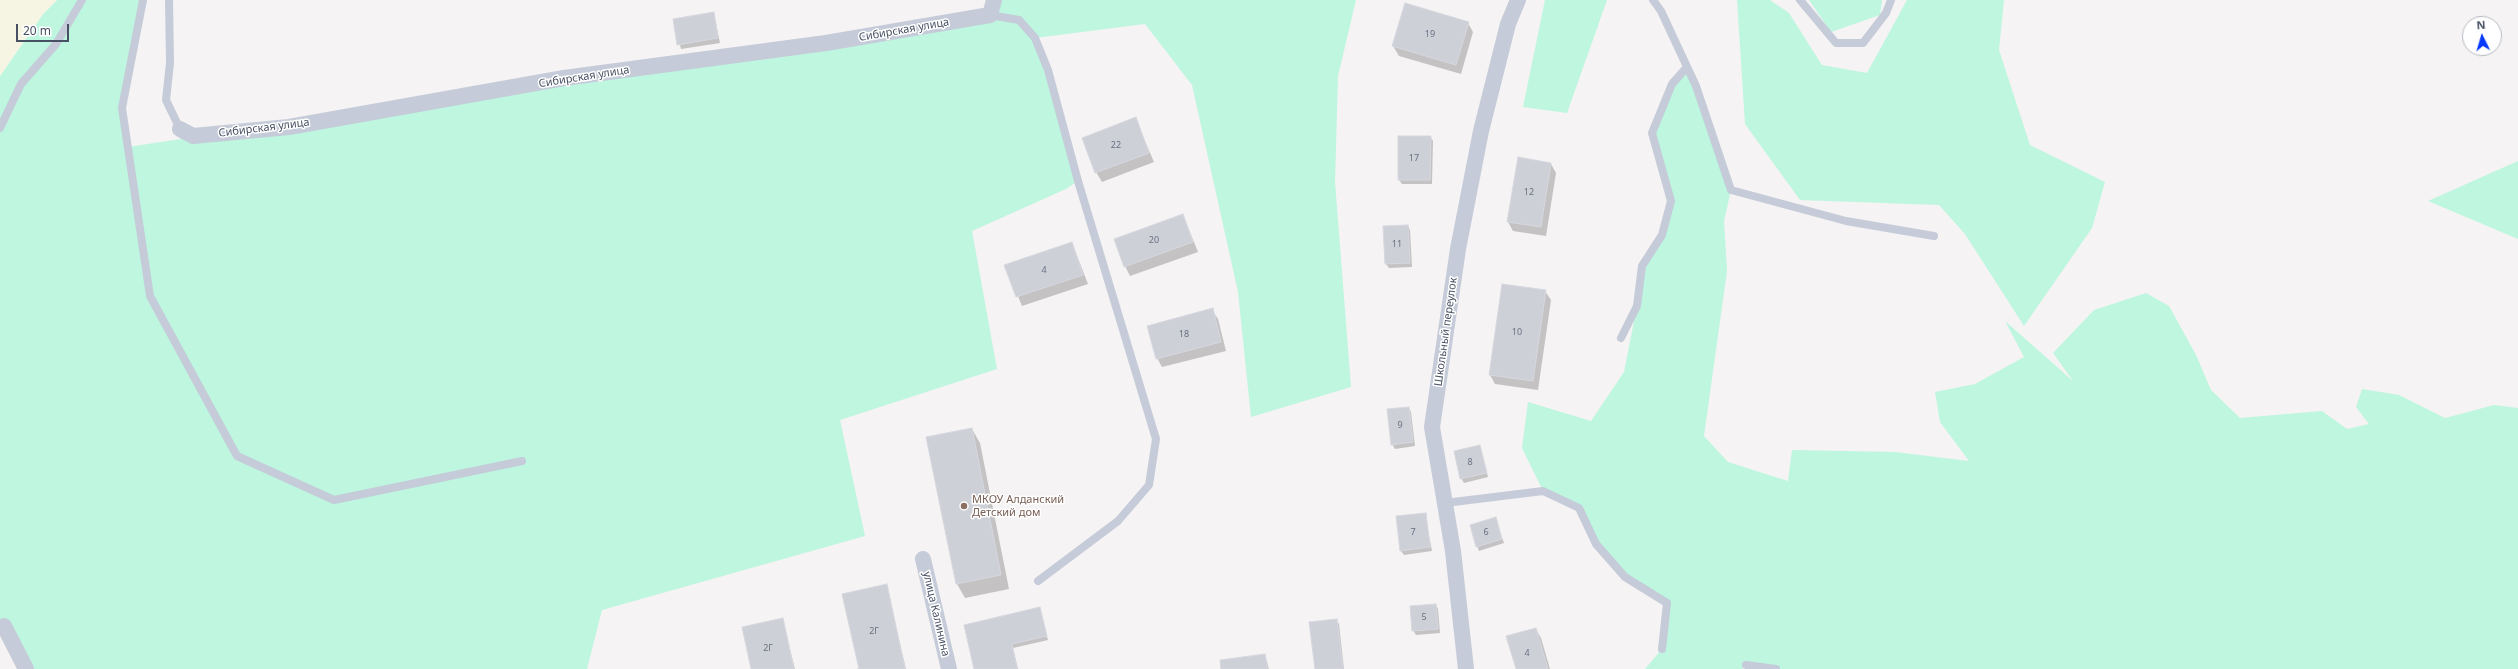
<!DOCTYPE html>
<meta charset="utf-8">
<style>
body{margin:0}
#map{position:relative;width:2518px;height:669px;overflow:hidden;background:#f5f3f3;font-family:"Noto Sans",sans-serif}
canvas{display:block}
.north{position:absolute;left:2462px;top:16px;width:40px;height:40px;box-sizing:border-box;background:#fff;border:1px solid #b6b9c1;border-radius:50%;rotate:355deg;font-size:11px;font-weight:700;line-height:16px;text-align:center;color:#485063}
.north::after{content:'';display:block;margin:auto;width:14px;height:18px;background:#0539fd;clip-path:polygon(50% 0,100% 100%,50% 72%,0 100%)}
.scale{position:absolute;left:16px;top:24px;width:53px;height:18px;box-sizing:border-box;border:2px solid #485063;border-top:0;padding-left:5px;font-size:12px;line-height:14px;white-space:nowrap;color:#485063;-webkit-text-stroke:3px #fff;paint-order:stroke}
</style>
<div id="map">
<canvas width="2518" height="669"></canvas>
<div class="north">N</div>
<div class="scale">20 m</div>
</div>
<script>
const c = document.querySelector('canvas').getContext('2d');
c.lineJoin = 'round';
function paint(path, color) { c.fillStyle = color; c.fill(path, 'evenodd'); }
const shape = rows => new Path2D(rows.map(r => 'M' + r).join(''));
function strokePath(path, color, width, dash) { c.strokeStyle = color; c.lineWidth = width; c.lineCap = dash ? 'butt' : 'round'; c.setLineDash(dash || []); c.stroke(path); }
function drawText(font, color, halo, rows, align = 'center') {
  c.font = font + ' "Noto Sans",sans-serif'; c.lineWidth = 3; c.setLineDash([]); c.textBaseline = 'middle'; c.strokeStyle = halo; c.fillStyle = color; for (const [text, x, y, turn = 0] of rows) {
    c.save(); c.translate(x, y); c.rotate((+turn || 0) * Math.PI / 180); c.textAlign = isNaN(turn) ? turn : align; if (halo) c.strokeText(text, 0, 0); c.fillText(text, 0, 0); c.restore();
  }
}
paint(shape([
 [57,0,143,0,122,108,128,147,990,16,994,0,1356,0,1338,76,1335,182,1351,387,1251,417,1238,292,1192,85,1145,24,1035,38,1078,181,1066,189,972,231,997,369,840,420,865,536,602,610,587,669,26,669,0,628,0,76,43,14],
 [1545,0,1607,0,1567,113,1523,107],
 [1737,0,1770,0,1789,13,1822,65,1867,73,1907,0,2004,0,1999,50,2030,145,2105,182,2092,228,2024,326,1965,234,1939,205,1800,200,1745,124],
 [1809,0,1882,0,1880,15,1831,32],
 [1687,67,1731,190,1724,221,1727,271,1704,436,1728,462,1788,481,1792,450,1895,452,1969,461,1940,422,1935,392,1975,384,2024,357,2005,321,2073,381,2053,353,2094,310,2146,293,2169,306,2196,355,2211,390,2240,418,2322,411,2347,429,2369,424,2356,407,2362,389,2399,395,2445,418,2494,405,2518,408,2518,669,1776,669,1746,665,1742,669,1645,669,1662,649,1667,603,1625,577,1596,544,1579,508,1543,491,1522,448,1528,402,1591,421,1624,372,1637,306,1642,266,1662,235,1671,201,1652,133,1672,84],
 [2518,161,2518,239,2428,201]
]), '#bef6e0');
paint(shape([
 [0,0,57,0,43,14,0,76]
]), '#f6f5e3');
paint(shape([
 [714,13,720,43,681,49,674,20],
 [1468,23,1473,32,1461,74,1399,56,1393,46],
 [1135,118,1154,162,1102,182,1096,172],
 [1430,137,1433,141,1432,184,1402,184,1399,180],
 [1518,158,1551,164,1556,173,1546,236,1513,231,1508,222],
 [1183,215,1198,252,1130,276,1125,266],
 [1408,226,1410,230,1412,267,1389,268,1386,264],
 [1072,243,1088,284,1022,306,1006,266],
 [1545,291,1551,300,1538,390,1495,384,1490,375],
 [1212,310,1218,319,1226,351,1162,367,1157,358],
 [1409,408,1411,412,1415,446,1395,449,1392,444],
 [972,429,980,443,1009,589,965,598,957,584],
 [1480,446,1488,477,1464,483,1461,478],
 [1425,514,1432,551,1404,555,1401,551],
 [1495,518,1504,543,1479,551,1477,546],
 [886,585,906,669,856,669,860,668],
 [1436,605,1438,609,1440,633,1416,635,1413,630],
 [1039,608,1048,640,1013,648,1018,669,975,669],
 [782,619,795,669,752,669],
 [1336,620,1339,624,1344,669,1316,669],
 [1536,629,1541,638,1550,669,1517,669],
 [1265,655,1269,669,1233,669]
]), '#0003');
const building = shape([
 [1405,3,1469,22,1456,65,1392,46,1405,3],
 [714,12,718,38,677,45,673,19,714,12],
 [1136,117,1149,153,1095,173,1082,138,1136,117],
 [1398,136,1431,136,1430,180,1398,180,1398,136],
 [1518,157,1551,163,1541,227,1507,222,1518,157],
 [1183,214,1193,242,1124,267,1114,239,1183,214],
 [1408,225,1410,263,1385,264,1383,226,1408,225],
 [1072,242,1083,275,1016,297,1004,265,1072,242],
 [1502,284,1546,290,1533,381,1489,375,1502,284],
 [1213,308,1221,342,1156,359,1147,326,1213,308],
 [1409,407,1413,442,1391,445,1387,409,1409,407],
 [972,428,1001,575,956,584,926,437,972,428],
 [1480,445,1487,473,1460,479,1454,451,1480,445],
 [1426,513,1430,547,1400,551,1396,516,1426,513],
 [1496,517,1502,539,1476,547,1470,525,1496,517],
 [887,584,905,669,859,669,842,594,887,584],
 [1436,604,1438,629,1412,631,1410,606,1436,604],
 [1040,607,1047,636,1012,644,1017,669,974,669,964,625,1040,607],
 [783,618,794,669,751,669,742,627,783,618],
 [1337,619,1343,669,1315,669,1309,622,1337,619],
 [1536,628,1548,669,1516,669,1506,636,1536,628],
 [1265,654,1268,669,1221,669,1220,660,1265,654]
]);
paint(building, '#ced0d8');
strokePath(building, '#d6d7df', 1);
strokePath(shape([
 [143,0,122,108,150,296,237,456,334,500,522,461],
 [169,0,170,63,166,100,180,129],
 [1653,0,1661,11,1696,86,1731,190,1846,221,1934,236],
 [1800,0,1836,43,1863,43,1886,13,1891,0],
 [990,15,1019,20,1035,38,1048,70,1078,181,1156,439,1149,485,1118,521,1038,581],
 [0,128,21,84,56,44,82,0],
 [1621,338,1637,306,1642,266,1662,235,1671,201,1652,133,1672,84,1687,67],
 [1445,503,1543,491,1579,508,1596,544,1625,577,1667,603,1662,649],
 [1746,665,1776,669]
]), '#c5cbd8', 8);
strokePath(shape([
 [180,129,193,136,289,127,564,78,826,43,990,15,994,0],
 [923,559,949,669],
 [4,626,26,669],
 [1466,669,1453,551,1432,427,1458,249,1481,131,1508,24,1518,0]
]), '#c5cbd8', 16);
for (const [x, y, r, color] of [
 [964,506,4,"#8d6e63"]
]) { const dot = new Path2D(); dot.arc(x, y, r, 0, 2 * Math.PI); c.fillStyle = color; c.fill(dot); strokePath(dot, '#fff', 1.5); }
drawText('9px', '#6a7080', null, [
 ["19",1430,34],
 ["22",1116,145],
 ["17",1414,158],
 ["12",1529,192],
 ["20",1154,240],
 ["11",1397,244],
 ["4",1044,270],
 ["10",1517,332],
 ["18",1184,334],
 ["9",1400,425],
 ["8",1470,462],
 ["7",1413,532],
 ["6",1486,532],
 ["5",1424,617],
 ["2Г",874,631],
 ["2Г",768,648],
 ["4",1527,653]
]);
drawText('11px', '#485063', '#fff', [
 ["Сибирская улица",904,30,-10],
 ["Сибирская улица",584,77,-9],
 ["Сибирская улица",264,128,-7],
 ["Школьный переулок",1446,332,-82],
 ["улица Калинина",936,614,77]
]);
drawText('11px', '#785e54', '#fff', [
 ["МКОУ Алданский",972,500],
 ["Детский дом",972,513]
], 'left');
</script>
